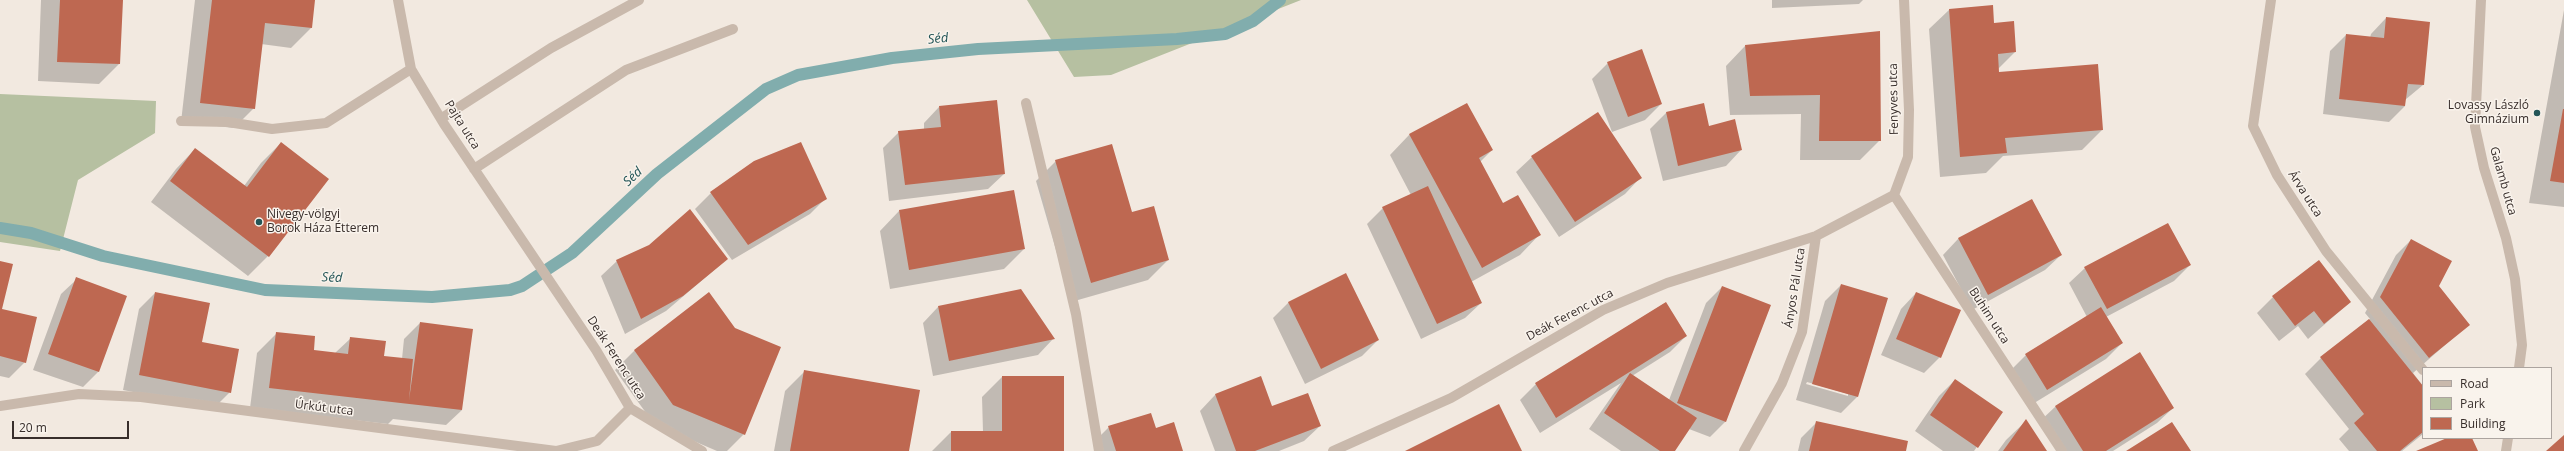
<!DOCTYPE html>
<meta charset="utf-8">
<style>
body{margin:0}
#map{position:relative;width:2564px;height:451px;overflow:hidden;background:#f2e9e0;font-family:"Open Sans",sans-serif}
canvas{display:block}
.legend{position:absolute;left:2422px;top:367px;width:130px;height:72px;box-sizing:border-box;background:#f9f3ec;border:1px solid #aca49f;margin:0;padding:5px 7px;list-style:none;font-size:12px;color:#382e2b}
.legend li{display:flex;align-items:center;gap:8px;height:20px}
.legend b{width:20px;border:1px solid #aca49f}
.scale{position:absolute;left:12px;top:421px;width:117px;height:18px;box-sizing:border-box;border:2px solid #382e2b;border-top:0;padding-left:5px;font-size:12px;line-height:14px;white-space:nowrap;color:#382e2b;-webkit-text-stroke:3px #f9f3ec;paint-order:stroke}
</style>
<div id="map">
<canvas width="2564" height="451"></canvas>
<ul class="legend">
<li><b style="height:5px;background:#c9b9ac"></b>Road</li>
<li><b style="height:11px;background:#b6c0a1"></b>Park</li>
<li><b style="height:11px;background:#be6851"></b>Building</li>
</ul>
<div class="scale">20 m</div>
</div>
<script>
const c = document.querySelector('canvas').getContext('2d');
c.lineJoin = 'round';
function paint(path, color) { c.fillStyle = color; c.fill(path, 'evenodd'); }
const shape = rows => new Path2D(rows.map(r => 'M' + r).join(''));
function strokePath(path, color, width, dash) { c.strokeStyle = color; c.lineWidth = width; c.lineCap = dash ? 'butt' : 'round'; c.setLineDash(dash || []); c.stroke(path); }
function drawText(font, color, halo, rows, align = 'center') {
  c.font = font + ' "Open Sans",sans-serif'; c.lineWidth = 3; c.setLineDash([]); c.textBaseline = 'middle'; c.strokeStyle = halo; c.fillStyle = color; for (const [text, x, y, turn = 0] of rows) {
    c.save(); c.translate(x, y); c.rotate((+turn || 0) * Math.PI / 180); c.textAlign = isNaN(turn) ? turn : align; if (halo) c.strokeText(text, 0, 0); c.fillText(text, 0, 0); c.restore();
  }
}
paint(shape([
 [1027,0,1301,0,1111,75,1074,77],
 [0,94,156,101,155,133,78,180,60,251,0,242]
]), '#b6c0a1');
paint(shape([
 [41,0,122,0,119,64,99,84,38,81],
 [195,0,314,0,311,28,291,48,261,44,254,108,234,128,181,122],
 [1772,0,1863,0,1859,4,1772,8],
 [1949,10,1994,24,2015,52,1998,69,1998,73,2102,130,2082,150,2003,156,1986,173,1940,177,1929,29],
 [2564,10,2564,207,2529,203],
 [2386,18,2423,85,2405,100,2405,106,2389,122,2323,114,2330,51,2346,35,2370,38,2371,34],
 [1879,32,1880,140,1860,160,1800,160,1801,114,1730,115,1726,66,1745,46],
 [1608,63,1661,104,1645,120,1612,132,1592,79],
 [1466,104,1492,150,1480,162,1502,204,1539,235,1520,255,1471,282,1481,303,1465,318,1421,339,1367,224,1383,208,1411,195,1390,155,1409,135],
 [1703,105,1708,127,1741,150,1726,166,1663,181,1650,129,1666,113],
 [939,107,1004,174,988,189,889,201,883,148,899,132,924,129,924,123],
 [281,143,328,179,268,256,248,276,151,202,176,169,195,149,244,186,261,163],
 [1532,157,1640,178,1625,194,1559,237,1516,172],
 [1056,161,1131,213,1168,260,1148,280,1071,302,1036,181],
 [754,162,826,198,810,214,732,260,695,209,711,193],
 [2032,200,2061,255,2045,270,1972,310,1943,255,1958,239],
 [899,211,1024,249,1004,269,890,289,880,231],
 [2411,240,2437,286,2468,325,2413,373,2423,386,2423,434,2402,451,2349,451,2339,439,2349,429,2305,374,2321,358,2370,319,2365,313,2396,255],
 [727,259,666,311,625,334,601,276,617,261],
 [2318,261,2350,302,2308,339,2298,326,2279,341,2257,313,2273,297],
 [0,262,1,309,25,362,9,378,0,376],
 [2190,265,2174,281,2106,317,2122,343,2106,359,2031,405,2010,371,2026,355,2087,317,2069,283,2085,268],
 [77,279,98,372,83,387,33,370,61,294],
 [1841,285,1887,299,1857,397,1841,413,1796,400,1825,301],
 [1807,382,1848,394,1848,396,1806,384],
 [1722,287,1726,421,1710,437,1689,429,1674,451,1621,451,1589,429,1621,383,1540,433,1520,400,1536,384,1665,303,1686,336,1670,352,1632,376,1669,400,1706,303],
 [155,293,201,342,230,392,214,408,123,390,139,309],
 [709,293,744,434,727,451,717,451,654,424,615,370,634,351],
 [1916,293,1940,357,1924,373,1881,355,1901,309],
 [1289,302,1378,340,1362,356,1305,384,1273,318],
 [938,307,1053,339,1038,355,933,376,923,323],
 [420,323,462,410,446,425,393,419,388,424,250,408,257,353,277,333,313,351,335,353,351,338,383,357,402,359,404,339],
 [2139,354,2173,408,2157,423,2113,451,2057,451,2039,422,2055,407],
 [805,371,908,451,774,451,785,391],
 [1002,377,1063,451,932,451,951,432,983,432,982,397],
 [1955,380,2001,412,1974,451,1943,451,1915,431,1939,396],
 [1215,395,1272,407,1320,426,1304,441,1279,451,1215,451,1200,411],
 [2026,421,2046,451,1998,451,2006,440],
 [1817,422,1905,451,1798,451,1801,438],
 [1109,427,1182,451,1095,451,1093,443]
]), '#0003');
strokePath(shape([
 [0,228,31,233,103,256,265,290,432,297,510,290,522,286,572,253,657,174,766,89,798,75,892,58,978,49,1177,39,1225,34,1253,21,1280,0]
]), '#81adad', 12);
paint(shape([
 [60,0,123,0,120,64,57,62],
 [212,0,315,0,312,28,265,23,255,109,200,103],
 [1993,5,1994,23,2014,21,2016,52,1998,54,1999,72,2098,64,2103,130,2005,138,2007,153,1960,157,1949,9],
 [2386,17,2430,22,2424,85,2408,84,2405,106,2339,99,2346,34,2384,38],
 [1880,31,1881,141,1819,141,1820,95,1750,96,1745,45],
 [1642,49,1662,104,1628,117,1607,62],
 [997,100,1005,174,905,185,898,131,941,127,939,106],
 [1467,103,1493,150,1479,158,1503,203,1518,195,1541,235,1482,268,1409,134],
 [1704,103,1709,126,1735,119,1742,150,1678,166,1666,112],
 [2563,109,2564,109,2564,183,2550,181],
 [1598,112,1642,178,1575,222,1531,156],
 [281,142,329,179,269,257,170,181,195,148,247,187],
 [801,142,827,199,748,245,710,192,754,161],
 [1112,144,1132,212,1154,206,1169,260,1091,283,1055,160],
 [1428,186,1482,303,1437,324,1382,207],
 [1014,190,1025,249,909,270,899,210],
 [2032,199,2062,255,1988,295,1958,238],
 [690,209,728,259,683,296,641,319,616,260,649,245],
 [2168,223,2191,265,2107,309,2084,267],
 [2411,239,2452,261,2439,286,2470,325,2429,358,2380,297],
 [2319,260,2351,302,2324,324,2314,311,2295,326,2272,296],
 [0,261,13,264,2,309,37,317,26,363,0,356],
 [1346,273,1379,340,1321,369,1288,302],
 [76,277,127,296,99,372,48,354],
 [1841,284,1888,298,1858,397,1812,384],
 [1722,286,1771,305,1726,422,1677,403],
 [1021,289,1055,339,949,361,938,306],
 [155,292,210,303,202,342,239,349,231,393,139,375],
 [709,292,735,328,781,347,745,435,673,405,634,350],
 [1916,292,1961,310,1941,358,1896,339],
 [1666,302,1687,336,1556,418,1535,383],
 [2101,307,2123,343,2047,390,2025,354],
 [2369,319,2423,386,2423,432,2400,451,2377,451,2354,423,2364,414,2320,357],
 [420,322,473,329,462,410,269,388,276,332,315,336,314,350,348,354,350,337,386,341,384,356,413,359,409,400],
 [2140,352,2174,408,2106,451,2083,451,2055,406],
 [804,370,920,390,909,451,790,451],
 [1630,373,1697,418,1675,451,1660,451,1604,413],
 [1002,376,1064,376,1064,451,951,451,951,431,1002,431],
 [1261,376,1272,406,1308,393,1321,426,1255,451,1236,451,1215,394],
 [1955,379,2003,412,1978,448,1930,415],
 [1499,404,1522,451,1405,451],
 [1151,413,1156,428,1174,422,1183,451,1116,451,1108,426],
 [2026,419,2047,451,2003,451],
 [1816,421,1908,441,1906,451,1809,451],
 [2172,422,2191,451,2126,451],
 [2564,435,2564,451,2546,451],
 [2447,438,2472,438,2478,451,2416,451]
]), '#be6851');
strokePath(shape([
 [398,0,411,69,444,124,596,350,630,408,702,451],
 [2271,0,2253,126,2277,175,2326,251,2423,370],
 [2481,0,2475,127,2484,168,2506,238,2515,279,2522,345,2519,368],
 [1026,103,1076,314,1099,451],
 [442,118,551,48,639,0],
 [181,121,228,122,272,129,326,123,411,69],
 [474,169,626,70,733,29],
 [1894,195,2062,451],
 [1894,195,1908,157,1909,110,1904,0],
 [0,406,79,394,141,397,556,451,597,441,630,408],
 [1333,451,1451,398,1603,310,1667,283,1816,236,1894,195],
 [1744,451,1782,383,1802,332,1816,236],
 [2506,451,2508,438]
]), '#c9b9ac', 10);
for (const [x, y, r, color] of [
 [2537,113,4,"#235557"],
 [259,222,4,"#235557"]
]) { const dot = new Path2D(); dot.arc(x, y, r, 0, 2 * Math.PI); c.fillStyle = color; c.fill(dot); strokePath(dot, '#f9f3ec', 1.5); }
drawText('12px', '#382e2b', '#f9f3ec', [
 ["Fenyves utca",1894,99,-91],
 ["Pajta utca",462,125,58],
 ["Galamb utca",2503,181,74],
 ["Árva utca",2305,194,57],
 ["Ányos Pál utca",1795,288,-81],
 ["Deák Ferenc utca",1570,315,-28],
 ["Buhim utca",1989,316,57],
 ["Deák Ferenc utca",616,358,57],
 ["Úrkút utca",324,408,7]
]);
drawText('12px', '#382e2b', '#f9f3ec', [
 ["Lovassy László",2529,106],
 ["Gimnázium",2529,120],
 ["Nivegy-völgyi",267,215,"left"],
 ["Borok Háza Étterem",267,229,"left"]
], 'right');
drawText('italic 13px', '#235557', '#f9f3ec', [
 ["Séd",938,39,-6],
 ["Séd",633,177,-43],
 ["Séd",332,278,2]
]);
</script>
